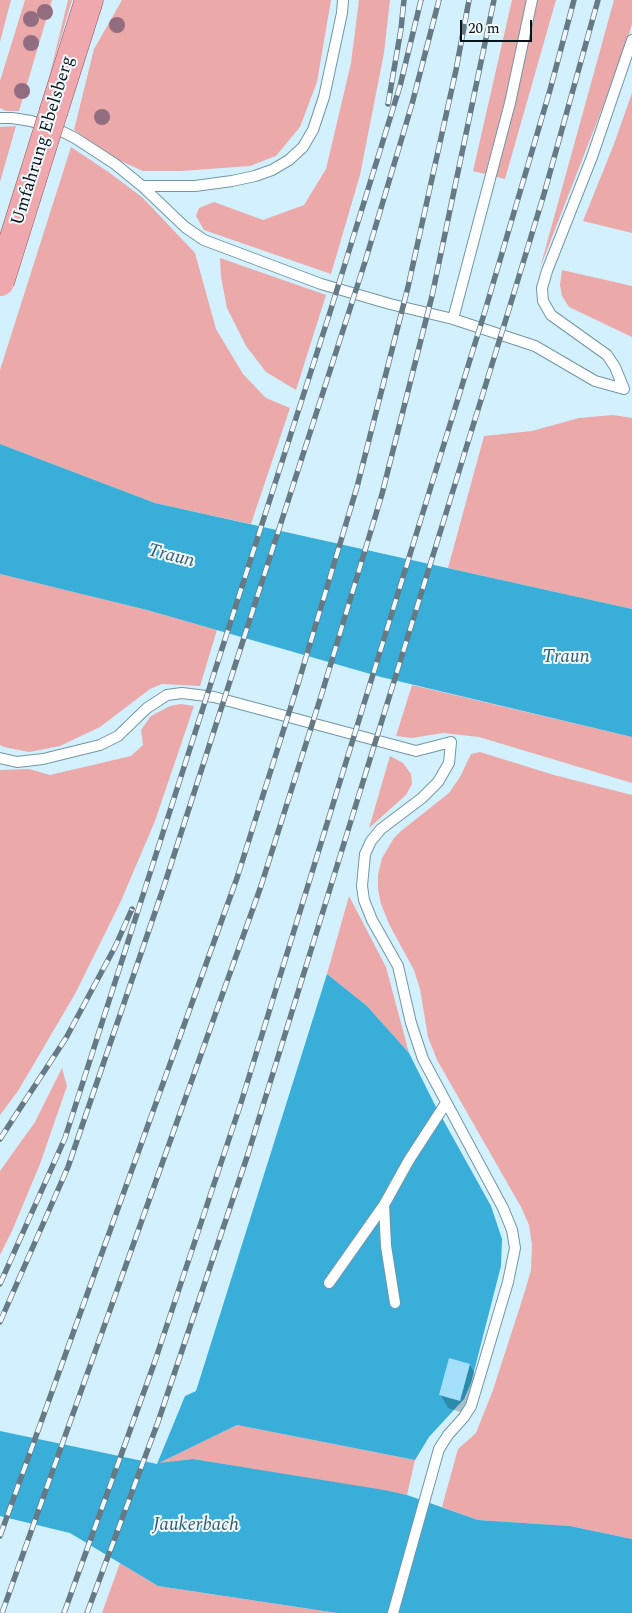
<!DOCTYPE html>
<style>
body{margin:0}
#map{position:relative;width:632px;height:1613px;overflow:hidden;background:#d2f0fe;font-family:Spectral,serif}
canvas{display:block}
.scale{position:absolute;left:460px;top:20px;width:72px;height:22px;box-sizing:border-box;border:2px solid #07141a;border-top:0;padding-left:6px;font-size:15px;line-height:18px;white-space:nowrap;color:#07141a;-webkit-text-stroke:4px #f2f9fd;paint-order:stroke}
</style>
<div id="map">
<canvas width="632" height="1613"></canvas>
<div class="scale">20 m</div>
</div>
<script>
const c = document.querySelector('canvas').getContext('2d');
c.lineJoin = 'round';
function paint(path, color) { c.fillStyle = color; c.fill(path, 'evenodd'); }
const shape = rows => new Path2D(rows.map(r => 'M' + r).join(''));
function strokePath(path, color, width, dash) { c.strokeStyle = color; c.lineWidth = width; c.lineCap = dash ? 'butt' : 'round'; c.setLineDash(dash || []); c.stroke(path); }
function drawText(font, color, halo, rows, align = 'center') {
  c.font = font + ' Spectral,serif'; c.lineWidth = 4; c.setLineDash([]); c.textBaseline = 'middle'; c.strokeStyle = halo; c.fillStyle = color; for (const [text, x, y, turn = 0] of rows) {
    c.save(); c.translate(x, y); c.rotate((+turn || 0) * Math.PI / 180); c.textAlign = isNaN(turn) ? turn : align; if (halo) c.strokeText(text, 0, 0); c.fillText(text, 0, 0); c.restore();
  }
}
paint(shape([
 [0,0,11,0,0,42],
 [25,0,52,0,19,111,6,111,0,108,0,81],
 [68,0,72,0,49,78],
 [122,0,331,0,317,82,300,127,276,156,250,166,181,171,143,171,116,159,74,130,94,49],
 [359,0,390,0,384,53,360,175,331,274,204,230,196,216,199,208,214,202,263,220,304,205,326,169,351,63],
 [512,0,556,0,505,179,473,171],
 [614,0,632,0,632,24,621,60,540,268],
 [632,93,632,233,583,221,614,144],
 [16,126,0,182,0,127],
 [71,147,110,173,143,198,195,253,216,329,243,374,266,398,290,408,251,524,155,503,0,444,0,370],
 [220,258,326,295,296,390,266,372,246,346,227,308,221,277],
 [562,270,632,286,632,337,569,307,562,296,560,285],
 [613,415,632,418,632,609,448,568,484,436,532,431,579,418],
 [0,574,147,610,217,630,200,686,162,684,150,689,100,727,60,746,29,752,4,747,0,745],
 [412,685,632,737,632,783,479,737,443,733,412,738,396,736],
 [181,704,194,706,155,821,121,901,75,994,18,1091,0,1115,0,770,29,769,50,775,131,756,143,745,141,730,151,716,170,706],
 [480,752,554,775,632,795,632,1539,570,1526,478,1520,442,1507,458,1449,476,1433,493,1390,525,1291,531,1270,532,1245,529,1225,521,1207,437,1060,428,1037,420,989,414,970,389,924,381,904,378,889,378,875,382,858,394,838,401,831,449,793,460,777,471,754],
 [390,756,403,763,411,774,412,784,406,795,369,828],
 [349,896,386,967,409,1053,367,1006,327,974],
 [62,1068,67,1086,40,1164,12,1231,0,1255,0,1171,35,1122],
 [237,1425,415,1460,407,1495,193,1459,157,1464],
 [120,1563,158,1586,337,1613,102,1613]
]), '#eca9aa');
paint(shape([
 [0,444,155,503,632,609,632,737,381,677,147,610,0,574],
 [327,974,367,1006,409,1053,436,1107,491,1206,502,1239,501,1266,471,1383,464,1399,429,1437,415,1460,237,1425,159,1463,193,1459,384,1490,407,1495,478,1520,570,1526,632,1539,632,1613,337,1613,158,1586,70,1533,0,1516,0,1431,157,1464,185,1396,196,1391]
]), '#38aed9');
paint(shape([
 [470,1365,477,1378,467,1414,448,1408,440,1394]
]), '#0003');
paint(shape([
 [449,1358,470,1364,460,1401,439,1395]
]), '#a4e0fb');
const service = shape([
 [0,118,12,118,31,121,63,132,75,138,115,164,142,186,185,227,204,240,321,284,390,304,453,319,535,346,595,381,624,389],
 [142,186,195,186,232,181,255,176,272,170,289,160,303,147,313,130,324,97,342,13,343,0],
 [453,319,510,103,532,0],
 [624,389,615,367,607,355,551,315,543,301,542,288,547,271,592,157,632,40],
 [0,758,17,762,43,759,100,745,118,736,147,708,167,695,182,693,214,697,416,751,451,742,449,763,438,782,422,798,381,829,371,841,365,854,362,886,364,900,372,920,398,966,411,1023,423,1059,503,1208,512,1230,515,1248,508,1282,471,1406,464,1417,448,1435,439,1449,393,1613],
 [329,1283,384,1205],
 [395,1303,386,1246,384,1205,409,1160,446,1103]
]);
const primary = shape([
 [54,110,89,0]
]);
strokePath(service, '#7296a5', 12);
strokePath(primary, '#974e56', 29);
strokePath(service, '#fff', 10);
strokePath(primary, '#efa8ad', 28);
const rail = shape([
 [388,104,401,29,404,0],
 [0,1139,66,1038,115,947,132,909],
 [0,1284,65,1138,331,309,400,86,421,0],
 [0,1322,68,1167,164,886,365,262,412,104,439,0],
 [0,1536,237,878,298,684,357,487,408,287,456,70,469,0],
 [2,1613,261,886,322,693,382,494,432,296,494,0],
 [64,1613,154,1364,240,1106,485,311,550,90,574,0],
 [87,1613,158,1422,248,1154,506,319,544,194,598,0]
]);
strokePath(rail, '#657a84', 5.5);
strokePath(rail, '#f2f9fd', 4, [11]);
const primaryBridge = shape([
 [0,282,54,110]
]);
strokePath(primaryBridge, '#974e56', 29, []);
strokePath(primaryBridge, '#efa8ad', 28);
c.fillStyle = '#916d7f';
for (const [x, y] of [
 [45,12],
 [31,19],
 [117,25],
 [31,43],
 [22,91],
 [102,117]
]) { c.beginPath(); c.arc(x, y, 8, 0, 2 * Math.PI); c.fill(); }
drawText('18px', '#07141a', '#f2f9fd', [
 ["Umfahrung Ebelsberg",44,141,-73]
]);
drawText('italic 19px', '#305e71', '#f2f9fd', [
 ["Traun",171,557,14],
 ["Traun",566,658],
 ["Jaukerbach",196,1526]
]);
</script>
